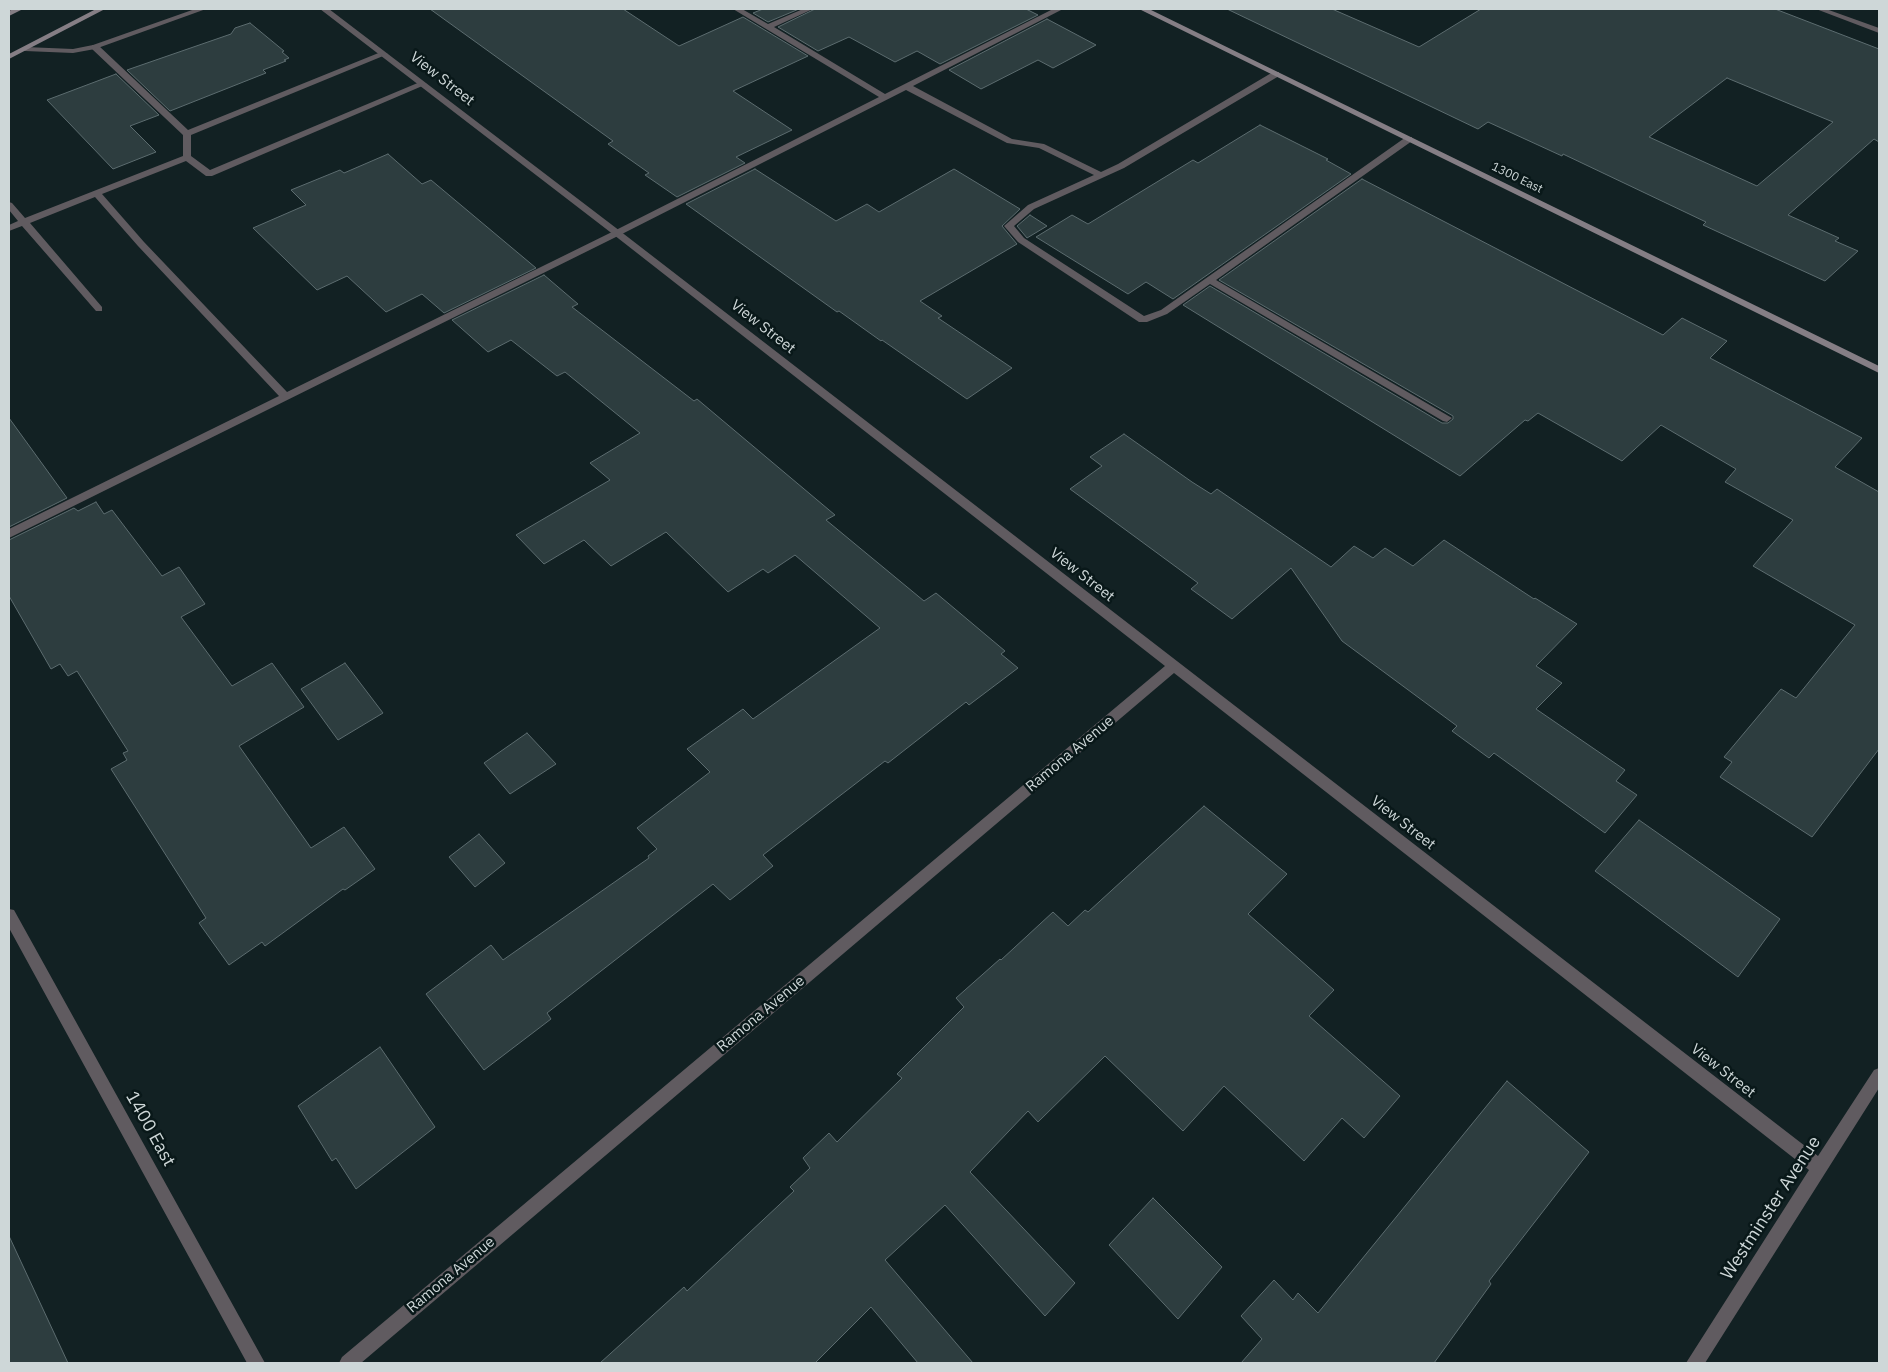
<!DOCTYPE html>
<style>
body{margin:0}
#map{position:relative;width:1888px;height:1372px;overflow:hidden;background:#122123;font-family:"IBM Plex Sans",sans-serif}
canvas{display:block}
.frame{position:absolute;inset:0;border:10px solid #ced7d8;pointer-events:none}
</style>
<div id="map">
<canvas width="1888" height="1372"></canvas>
<div class="frame"></div>
</div>
<script>
const c = document.querySelector('canvas').getContext('2d');
c.lineJoin = 'round';
function paint(path, color) { c.fillStyle = color; c.fill(path, 'evenodd'); }
const shape = rows => new Path2D(rows.map(r => 'M' + r).join(''));
function strokePath(path, color, width, dash) { c.strokeStyle = color; c.lineWidth = width; c.lineCap = dash ? 'butt' : 'round'; c.setLineDash(dash || []); c.stroke(path); }
function drawText(font, color, halo, rows, align = 'center') {
  c.font = font + ' "IBM Plex Sans",sans-serif'; c.lineWidth = 5; c.setLineDash([]); c.textBaseline = 'middle'; c.strokeStyle = halo; c.fillStyle = color; for (const [text, x, y, turn = 0] of rows) {
    c.save(); c.translate(x, y); c.rotate((+turn || 0) * Math.PI / 180); c.textAlign = isNaN(turn) ? turn : align; if (halo) c.strokeText(text, 0, 0); c.fillText(text, 0, 0); c.restore();
  }
}
const building = shape([
 [430,9,623,9,679,46,743,17,808,56,733,91,792,130,736,157,745,163,677,197,645,175,649,173,608,144,613,141,430,9],
 [763,9,799,9,768,22,753,13,763,9],
 [815,9,1026,9,1038,15,940,64,917,51,895,62,849,37,818,51,778,27,815,9],
 [1227,9,1332,9,1419,47,1481,9,1775,9,1879,49,1879,142,1874,139,1788,215,1839,238,1835,241,1858,251,1825,281,1703,225,1706,222,1563,154,1562,156,1488,122,1478,129,1227,9],
 [1727,78,1833,122,1757,186,1649,137,1727,78],
 [1047,19,1096,45,1053,68,1038,60,981,89,949,70,1047,19],
 [250,23,284,51,282,52,289,58,284,60,286,61,263,70,266,73,170,111,127,70,231,34,235,28,250,23],
 [116,74,159,115,130,126,156,152,113,169,47,100,116,74],
 [1260,125,1328,159,1326,160,1351,174,1173,299,1146,282,1128,294,1036,237,1072,215,1088,224,1193,160,1198,163,1260,125],
 [388,154,422,184,431,180,536,268,444,313,422,294,386,312,347,276,317,290,253,228,306,205,291,190,340,170,344,173,388,154],
 [755,169,836,221,867,204,879,212,954,169,1020,209,1002,226,1017,244,920,301,942,316,938,318,1012,368,967,399,882,340,881,341,839,311,837,312,686,204,755,169],
 [1362,179,1663,335,1682,318,1727,341,1710,358,1862,438,1835,467,1879,492,1879,749,1812,837,1720,777,1732,762,1724,757,1781,689,1796,698,1855,625,1753,566,1793,520,1725,482,1736,469,1661,425,1622,461,1538,413,1528,421,1525,420,1460,476,1183,305,1210,286,1442,423,1448,423,1453,419,1453,416,1219,280,1362,179],
 [1030,215,1047,226,1027,238,1017,226,1030,215],
 [544,275,578,304,572,307,694,401,697,399,835,515,826,520,924,601,936,593,1005,651,1001,654,1018,668,969,705,966,702,888,763,885,761,763,855,773,866,730,900,713,884,547,1013,551,1019,484,1070,426,994,491,945,503,960,649,858,648,856,657,849,637,828,710,772,687,749,743,709,753,719,880,628,795,555,768,573,763,569,728,592,666,532,611,566,584,540,544,564,516,535,610,480,590,463,640,433,565,372,557,376,511,340,488,352,452,320,544,275],
 [9,418,67,498,9,527,9,418],
 [1124,434,1192,482,1211,494,1217,489,1331,567,1354,546,1373,558,1385,548,1413,566,1444,540,1534,599,1535,598,1577,624,1536,666,1562,683,1536,709,1625,770,1616,781,1637,795,1605,833,1494,753,1489,758,1452,731,1457,726,1342,641,1291,568,1232,619,1191,589,1198,583,1070,489,1102,466,1090,457,1124,434],
 [96,502,104,514,112,510,162,576,179,567,205,604,181,617,232,686,272,663,304,707,239,746,311,848,344,827,375,869,345,890,343,889,265,946,262,942,229,965,199,923,206,918,111,769,127,760,123,753,128,751,77,671,68,676,60,664,51,669,9,596,9,540,74,508,78,511,96,502],
 [345,663,383,713,338,740,301,689,345,663],
 [527,733,556,764,510,794,484,763,527,733],
 [1204,806,1287,874,1248,914,1334,990,1309,1016,1400,1096,1364,1138,1342,1118,1304,1161,1224,1086,1183,1131,1105,1056,1038,1122,1028,1111,970,1172,1075,1283,1045,1316,945,1205,885,1260,973,1363,918,1363,871,1307,815,1363,600,1363,684,1287,687,1291,794,1191,790,1187,810,1168,803,1158,829,1133,837,1142,902,1078,897,1074,964,1007,956,998,1000,959,1001,960,1053,912,1068,926,1085,910,1088,912,1204,806],
 [1639,820,1780,919,1738,977,1595,871,1639,820],
 [479,834,505,863,475,887,449,857,479,834],
 [380,1047,435,1127,356,1189,336,1158,332,1161,298,1106,380,1047],
 [1507,1081,1589,1152,1489,1281,1491,1284,1434,1363,1241,1363,1262,1339,1241,1316,1274,1280,1293,1300,1298,1293,1318,1313,1507,1081],
 [1153,1198,1222,1267,1178,1319,1109,1245,1153,1198],
 [9,1236,68,1363,9,1363,9,1236]
]);
paint(building, '#2d3d3f');
strokePath(building, '#5c6c6f', 1);
paint(shape([
 [733,9,742,9,768,24,803,9,813,9,774,27,885,94,1053,9,1063,9,913,86,1012,139,1044,144,1101,172,1118,164,1273,72,1279,72,1279,76,1124,168,1034,209,1014,226,1024,238,1144,316,1161,310,1406,137,1412,137,1412,141,1216,280,1452,418,1447,422,1443,421,1210,284,1167,314,1147,322,1139,322,1018,242,1004,226,1028,205,1094,175,1039,148,1007,143,906,90,620,235,9,538,9,529,279,396,138,246,95,197,30,223,102,307,102,311,96,311,22,226,9,231,9,225,18,221,9,210,9,202,12,203,25,218,183,156,183,135,92,49,92,45,98,45,188,130,381,52,388,54,191,135,191,156,210,170,420,82,427,84,212,176,206,176,186,161,102,194,144,242,287,392,614,231,879,97,733,9],
 [1816,9,1826,9,1879,28,1879,33,1816,9]
]), '#605b60');
paint(shape([
 [195,9,206,9,95,49,73,53,25,51,21,49,25,47,73,49,93,45,195,9],
 [320,9,329,9,620,231,1818,1156,1874,1070,1879,1068,1879,1088,1705,1363,1686,1363,1809,1170,1174,673,361,1363,339,1363,342,1357,1165,666,614,235,320,9],
 [9,909,14,910,265,1363,247,1363,9,928,9,909]
]), '#605b60');
paint(shape([
 [13,9,23,9,9,16,9,11,13,9],
 [96,9,105,9,9,59,9,54,96,9],
 [1139,9,1149,9,1879,366,1879,373,1139,9]
]), '#857e85');
drawText('12px', '#ced7d8', '#091819', [
 ["1300 East",1517,178,26]
]);
drawText('15px', '#ced7d8', '#091819', [
 ["View Street",442,79,38],
 ["View Street",763,327,38],
 ["View Street",1082,575,38],
 ["Ramona Avenue",1070,754,-40],
 ["View Street",1403,823,38],
 ["Ramona Avenue",761,1014,-40],
 ["View Street",1723,1071,38],
 ["Ramona Avenue",451,1275,-40]
]);
drawText('18px', '#ced7d8', '#091819', [
 ["1400 East",150,1129,61],
 ["Westminster Avenue",1771,1208,-57]
]);
</script>
